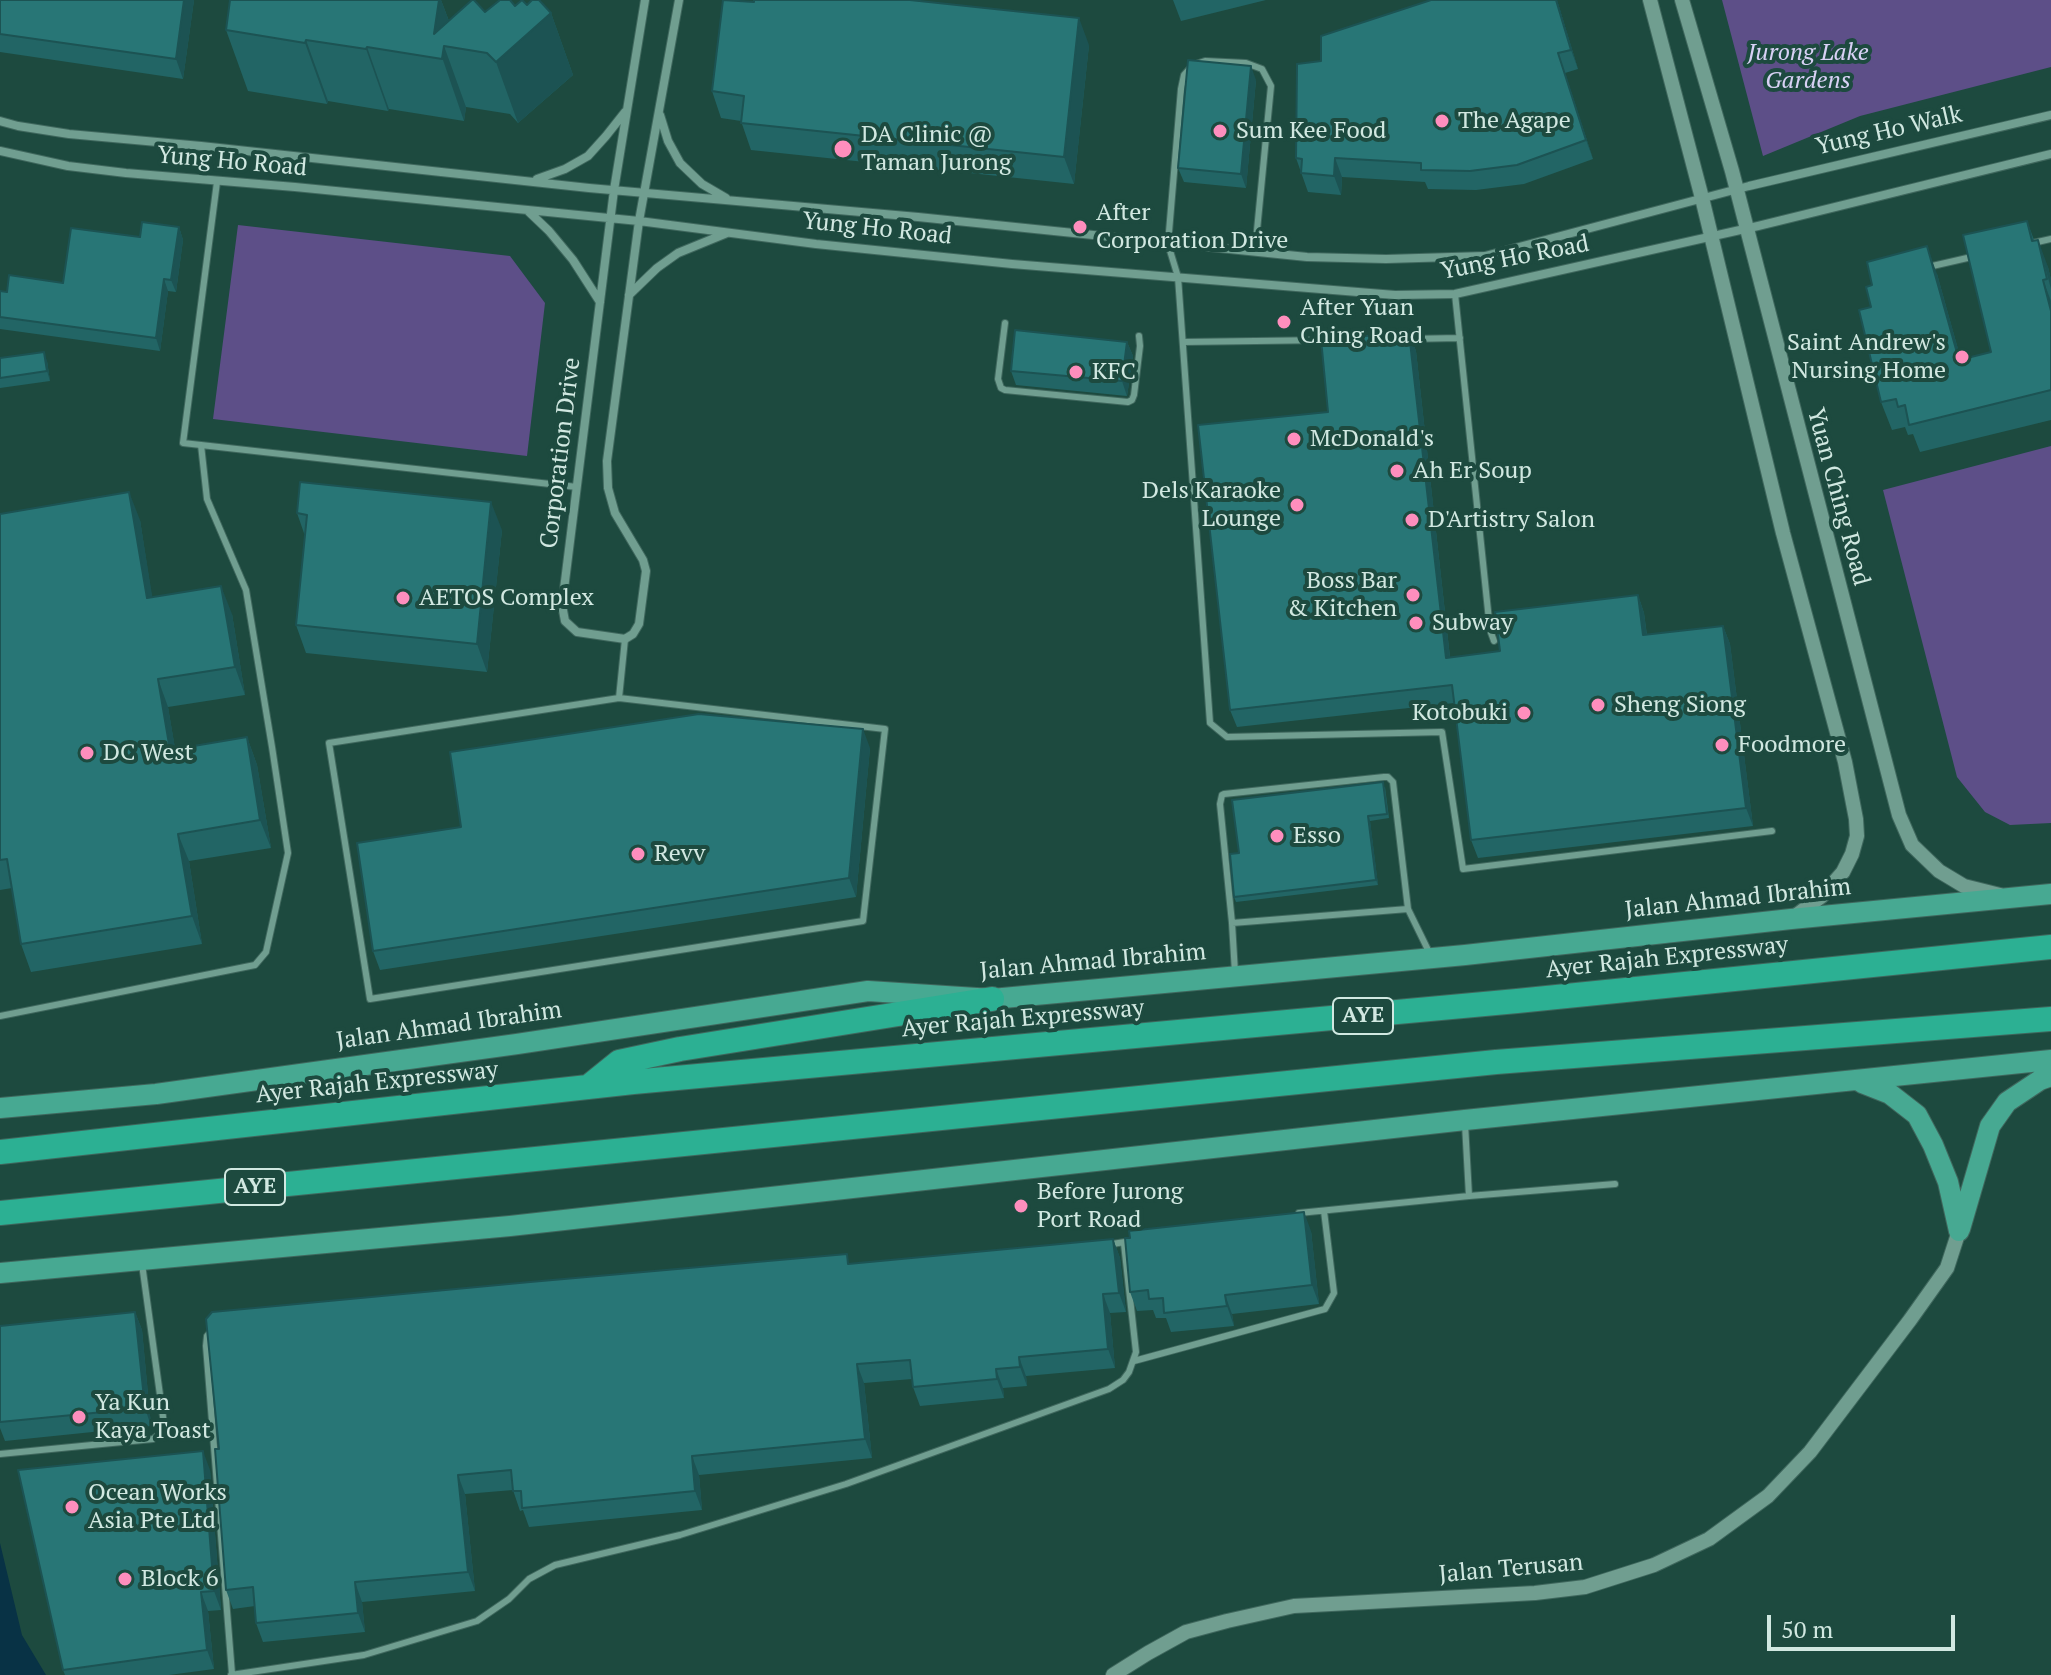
<!DOCTYPE html>
<style>
body{margin:0}
#map{position:relative;width:2051px;height:1675px;overflow:hidden;background:#1d4a3f;font-family:"PT Serif",serif}
canvas{display:block}
.scale{position:absolute;left:1767px;top:1615px;width:188px;height:36px;box-sizing:border-box;border:4px solid #d1e8e1;border-top:0;padding-left:10px;font-size:24px;line-height:28px;white-space:nowrap;color:#d1e8e1;-webkit-text-stroke:6px #1d4a3f;paint-order:stroke}
</style>
<div id="map">
<canvas width="2051" height="1675"></canvas>
<div class="scale">50 m</div>
</div>
<script>
const c = document.querySelector('canvas').getContext('2d');
c.lineJoin = 'round';
function paint(path, color) { c.fillStyle = color; c.fill(path, 'evenodd'); }
const shape = rows => new Path2D(rows.map(r => 'M' + r).join(''));
function strokePath(path, color, width, dash) { c.strokeStyle = color; c.lineWidth = width; c.lineCap = dash ? 'butt' : 'round'; c.setLineDash(dash || []); c.stroke(path); }
function drawText(font, color, halo, rows, align = 'center') {
  c.font = font + ' "PT Serif",serif'; c.lineWidth = 8; c.setLineDash([]); c.textBaseline = 'middle'; c.strokeStyle = halo; c.fillStyle = color; for (const [text, x, y, turn = 0] of rows) {
    c.save(); c.translate(x, y); c.rotate((+turn || 0) * Math.PI / 180); c.textAlign = isNaN(turn) ? turn : align; if (halo) c.strokeText(text, 0, 0); c.fillText(text, 0, 0); c.restore();
  }
}
paint(shape([
 [1722,0,2051,0,2051,67,1860,116,1763,156],
 [238,225,510,256,545,303,527,456,213,419],
 [2051,446,2051,823,2010,825,1985,812,1957,777,1883,490]
]), '#5d4f88');
paint(shape([
 [0,1543,22,1635,46,1675,0,1675]
]), '#083245');
const service = shape([
 [217,182,183,443,577,487],
 [2033,243,2051,239],
 [1255,251,1271,86,1262,69,1246,63,1205,61,1193,65,1184,75,1181,89,1168,244,1178,277,1210,723,1227,737,1442,732,1463,869,1772,831],
 [1928,267,1976,256],
 [1455,294,1490,630,1494,641],
 [1005,323,998,379,1001,388,1005,390,1128,402,1132,400,1134,395,1140,346,1139,336],
 [1407,339,1460,338],
 [1183,342,1327,340],
 [619,698,329,743,370,999,863,921,885,729,619,698,625,639],
 [1232,923,1408,909],
 [1235,973,1232,923,1220,804,1222,795,1224,794,1384,777,1388,777,1393,782,1408,909,1431,956],
 [0,1016,255,965,266,952,288,853,272,747,246,590,207,499,201,445],
 [1465,1124,1469,1196],
 [1299,1213,1469,1196,1615,1184],
 [1106,1245,1131,1241],
 [213,1329,207,1336,206,1346,232,1674],
 [1134,1361,1325,1309,1334,1293,1324,1211],
 [0,1454,153,1439,161,1433,164,1424,142,1264],
 [231,1675,364,1655,477,1621,509,1599,529,1579,555,1565,680,1535,846,1484,1109,1389,1123,1380,1129,1372,1136,1352,1124,1244]
]);
const minor = shape([
 [645,0,614,190,562,605,565,621,577,632,625,639,633,634,639,624,646,571,643,560,615,513,608,488,607,461,639,221,679,0],
 [660,115,668,141,680,163,702,184,726,198],
 [0,121,18,126,69,134,201,146,589,188,918,217,1307,257,1386,259,1485,256,1749,186,2051,115],
 [0,151,68,166,126,173,295,187,639,221,816,244,1012,264,1395,295,1455,294,1758,226,2051,154],
 [537,179,565,169,588,156,606,136,625,112],
 [528,211,549,231,573,260,600,302],
 [629,295,657,268,678,253,727,233]
]);
const tertiary = shape([
 [1650,0,1702,198,1783,533,1845,762,1856,819,1857,836,1852,854,1843,872,1822,896,1794,917],
 [1682,0,1732,171,1899,815,1912,845,1939,871,1964,886,2000,895],
 [1113,1675,1148,1653,1186,1632,1227,1621,1294,1606,1535,1593,1585,1587,1654,1565,1709,1539,1768,1496,1810,1452,1910,1320,1947,1268,1959,1231]
]);
const primary = shape([
 [1862,1083,1890,1094,1917,1115,1933,1145,1948,1182,1959,1231],
 [0,1108,156,1094,517,1044,868,991,992,999,1465,955,1791,919,2051,894],
 [1960,1229,1990,1126,2007,1102,2040,1080,2051,1076],
 [0,1273,510,1226,1465,1120,2051,1060]
]);
const motorway = shape([
 [588,1087,619,1062,680,1049,992,999],
 [0,1152,633,1082,1517,1001,2051,947],
 [0,1213,1496,1062,2051,1019]
]);
strokePath(service, '#3f675d', 8);
strokePath(minor, '#3f675d', 10);
strokePath(tertiary, '#3f675d', 16);
strokePath(primary, '#3f675d', 22);
strokePath(motorway, '#3f675d', 26);
strokePath(service, '#709e90', 6);
strokePath(minor, '#709e90', 8);
strokePath(tertiary, '#709e90', 14);
strokePath(primary, '#47a992', 20);
strokePath(motorway, '#2cb093', 24);
paint(shape([
 [0,0,194,0,183,79,0,52],
 [441,0,449,21,527,5,551,13,573,75,518,123,510,114,466,107,464,121,389,109,388,111,328,101,327,104,248,91,226,30],
 [1173,0,1266,0,1181,21],
 [1557,0,1578,69,1565,73,1593,159,1524,184,1476,190,1428,189,1425,182,1342,177,1341,195,1308,192,1296,158,1321,61],
 [1089,45,1074,184,751,150,741,121,721,118,712,91],
 [1256,80,1246,188,1184,182,1178,168],
 [2027,221,2034,240,2048,267,2051,280,2051,420,1920,452,1913,434,1908,435,1905,427,1892,430,1881,402,1871,307,1937,274,1961,360,1991,352],
 [179,227,183,240,176,292,168,291,160,351,0,329,0,291,7,292,63,283,140,237],
 [1409,333,1416,351,1450,657,1500,651,1638,595,1644,613,1647,635,1723,626,1730,644,1753,826,1478,858,1471,840,1454,703,1237,727,1230,710,1328,412],
 [1127,342,1133,356,1127,396,1016,385,1011,371],
 [0,358,47,361,50,381,0,388],
 [297,513,502,530,487,672,306,653,296,625,305,536],
 [0,514,140,520,152,598,232,614,245,695,168,707,175,749,247,737,257,765,271,848,189,861,202,944,31,972,21,944,12,888,0,890],
 [870,748,856,897,380,970,373,951,461,827],
 [1385,787,1389,818,1370,821,1378,885,1236,902,1234,897],
 [1311,1231,1319,1304,1232,1314,1234,1326,1171,1332,1166,1318,1156,1318,1153,1310,1137,1311,1130,1292],
 [1113,1239,1120,1258,1126,1312,1110,1313,1115,1368,1026,1376,1027,1386,1003,1388,1004,1398,920,1406,913,1387,912,1379,864,1383,872,1458,699,1475,702,1510,529,1527,523,1510,520,1511,513,1490,465,1494,475,1591,362,1602,365,1632,263,1642,256,1623,255,1606,233,1609,226,1590,219,1449,851,1264],
 [135,1312,142,1330,151,1426,5,1441,0,1428,0,1326],
 [210,1470,221,1610,208,1611,214,1669,169,1675,65,1675,63,1670]
]), '#226565');
paint(shape([
 [184,0,194,0,183,79,176,59],
 [439,0,441,0,459,48,444,46,466,107,464,121,434,34],
 [1556,0,1557,0,1578,69,1571,50],
 [551,13,573,75,518,123,496,62],
 [1079,18,1089,45,1074,184,1064,157],
 [306,40,328,101,327,104,305,43],
 [367,47,389,109,388,111,366,49],
 [1558,53,1565,73,1593,159,1586,140],
 [1251,66,1256,80,1246,188,1241,174],
 [1335,158,1342,177,1341,195,1334,176],
 [179,227,183,240,176,292,171,280],
 [2038,240,2048,267,2051,280,2051,289],
 [1927,246,1937,274,1969,388,1959,360],
 [164,279,168,291,160,351,156,338],
 [2043,280,2051,301,2051,311],
 [1409,333,1416,351,1452,676,1446,658],
 [1127,342,1133,356,1127,396,1122,381],
 [44,352,47,361,50,381,47,371],
 [129,492,140,520,157,626,147,598],
 [491,502,502,530,487,672,477,644],
 [221,586,232,614,245,695,235,667],
 [1638,595,1644,613,1649,653,1643,635],
 [1723,626,1730,644,1753,826,1746,808],
 [158,679,168,707,180,777,170,750],
 [863,729,870,748,856,897,849,878],
 [247,737,257,765,271,848,260,820],
 [1368,816,1370,821,1378,885,1376,880],
 [178,834,189,861,202,944,192,916],
 [1304,1212,1311,1231,1319,1304,1312,1285],
 [1113,1239,1120,1258,1126,1312,1119,1293],
 [1103,1294,1110,1313,1115,1368,1108,1349],
 [1225,1295,1232,1314,1234,1326,1227,1306],
 [135,1312,142,1330,151,1426,145,1408],
 [1019,1357,1026,1376,1027,1386,1020,1367],
 [857,1364,864,1383,872,1458,865,1439],
 [996,1369,1003,1388,1004,1398,997,1379],
 [203,1451,210,1470,221,1610,214,1591],
 [692,1456,699,1475,702,1510,695,1491],
 [458,1475,465,1494,475,1591,468,1572],
 [355,1582,362,1602,365,1632,358,1613],
 [201,1592,208,1611,214,1669,207,1650]
]), '#1c5353');
const building = shape([
 [0,0,184,0,176,59,0,34,0,0],
 [230,0,439,0,434,34,472,0,474,0,485,12,500,0,510,0,515,6,522,0,527,5,532,0,539,0,551,13,496,62,487,53,444,46,442,59,367,47,366,49,306,40,305,43,226,30,230,0],
 [723,0,754,2,754,0,910,0,1079,18,1064,157,741,123,744,96,712,91,723,0],
 [1431,0,1556,0,1571,50,1558,53,1586,140,1517,165,1470,171,1421,170,1421,163,1335,158,1334,176,1301,173,1302,159,1296,158,1297,64,1321,61,1321,36,1431,0],
 [1188,60,1251,66,1241,174,1178,168,1188,60],
 [2027,221,2032,241,2038,240,2047,279,2043,280,2051,311,2051,390,1909,425,1905,405,1898,407,1896,399,1881,402,1859,310,1871,307,1866,287,1872,285,1867,262,1927,246,1959,360,1991,352,1963,235,2027,221],
 [142,222,179,227,171,280,164,279,156,338,0,317,0,291,7,292,9,275,63,283,71,228,140,237,142,222],
 [1015,330,1127,342,1122,381,1011,371,1015,330],
 [1409,333,1446,658,1500,651,1495,612,1638,595,1643,635,1723,626,1746,808,1471,840,1452,685,1230,710,1198,425,1328,412,1321,339,1409,333],
 [44,352,47,371,0,378,0,358,44,352],
 [300,482,491,502,477,644,296,625,307,515,297,513,300,482],
 [129,492,147,598,221,586,235,667,158,679,170,750,247,737,260,820,178,834,192,916,21,944,7,859,0,860,0,514,129,492],
 [699,714,863,729,849,878,373,951,357,843,461,827,450,752,699,714],
 [1383,782,1387,814,1368,816,1376,880,1234,897,1230,854,1239,853,1232,800,1383,782],
 [1304,1212,1312,1285,1225,1295,1227,1306,1164,1313,1163,1298,1149,1299,1148,1290,1130,1292,1125,1238,1130,1238,1129,1231,1304,1212],
 [1113,1239,1119,1293,1103,1294,1108,1349,1019,1357,1020,1367,996,1369,997,1379,913,1387,910,1360,857,1364,865,1439,692,1456,695,1491,522,1508,521,1491,513,1491,511,1470,458,1475,468,1572,355,1582,358,1613,256,1623,253,1587,226,1590,215,1449,219,1449,206,1319,212,1312,530,1282,847,1254,848,1264,1113,1239],
 [135,1312,145,1408,0,1422,0,1326,135,1312],
 [203,1451,214,1591,201,1592,207,1650,63,1670,18,1470,203,1451]
]);
paint(building, '#287676');
strokePath(building, '#1c5353', 2);
for (const [x, y, r, color] of [
 [1442,121,8,"#fe8ebd"],
 [1220,131,8,"#fe8ebd"],
 [843,149,10,"#fe8ebd"],
 [1080,227,8,"#fe8ebd"],
 [1284,322,8,"#fe8ebd"],
 [1962,357,8,"#fe8ebd"],
 [1076,372,8,"#fe8ebd"],
 [1294,439,8,"#fe8ebd"],
 [1397,471,8,"#fe8ebd"],
 [1297,505,8,"#fe8ebd"],
 [1412,520,8,"#fe8ebd"],
 [1413,595,8,"#fe8ebd"],
 [403,598,8,"#fe8ebd"],
 [1416,623,8,"#fe8ebd"],
 [1598,705,8,"#fe8ebd"],
 [1524,713,8,"#fe8ebd"],
 [1722,745,8,"#fe8ebd"],
 [87,753,8,"#fe8ebd"],
 [1277,836,8,"#fe8ebd"],
 [638,854,8,"#fe8ebd"],
 [1021,1206,8,"#fe8ebd"],
 [79,1417,8,"#fe8ebd"],
 [72,1507,8,"#fe8ebd"],
 [125,1579,8,"#fe8ebd"]
]) { const dot = new Path2D(); dot.arc(x, y, r, 0, 2 * Math.PI); c.fillStyle = color; c.fill(dot); strokePath(dot, '#1d4a3f', 3); }
for (const [x, y, w] of [
 [1363,1016,60],
 [255,1187,60]
]) { const box = new Path2D(); box.roundRect(x - w / 2, y - 18, w, 36, 6); c.fillStyle = '#1d4a3f'; c.fill(box); strokePath(box, '#d1e8e1', 2); }
drawText('bold 22px', '#d1e8e1', null, [
 ["AYE",1363,1016],
 ["AYE",255,1187]
]);
drawText('italic 24px', '#d8d1f5', '#1d4a3f', [
 ["Jurong Lake",1808,53],
 ["Gardens",1808,81]
]);
drawText('24px', '#d1e8e1', '#1d4a3f', [
 ["The Agape",1458,121],
 ["Sum Kee Food",1236,131],
 ["DA Clinic @",861,135],
 ["Taman Jurong",861,163],
 ["After",1096,213],
 ["Corporation Drive",1096,241],
 ["After Yuan",1300,308],
 ["Ching Road",1300,336],
 ["Saint Andrew's",1946,343,"right"],
 ["Nursing Home",1946,371,"right"],
 ["KFC",1092,372],
 ["McDonald's",1310,439],
 ["Ah Er Soup",1413,471],
 ["Dels Karaoke",1281,491,"right"],
 ["Lounge",1281,519,"right"],
 ["D'Artistry Salon",1428,520],
 ["Boss Bar",1397,581,"right"],
 ["& Kitchen",1397,609,"right"],
 ["AETOS Complex",419,598],
 ["Subway",1432,623],
 ["Sheng Siong",1614,705],
 ["Kotobuki",1508,713,"right"],
 ["Foodmore",1738,745],
 ["DC West",103,753],
 ["Esso",1293,836],
 ["Revv",654,854],
 ["Before Jurong",1037,1192],
 ["Port Road",1037,1220],
 ["Ya Kun",95,1403],
 ["Kaya Toast",95,1431],
 ["Ocean Works",88,1493],
 ["Asia Pte Ltd",88,1521],
 ["Block 6",141,1579]
], 'left');
drawText('24px', '#d1e8e1', '#1d4a3f', [
 ["Yung Ho Walk",1889,131,-13],
 ["Yung Ho Road",232,162,5],
 ["Yung Ho Road",877,229,6],
 ["Yung Ho Road",1515,258,-11],
 ["Corporation Drive",561,453,-83],
 ["Yuan Ching Road",1838,497,75],
 ["Jalan Ahmad Ibrahim",1738,899,-6],
 ["Ayer Rajah Expressway",1667,958,-6],
 ["Jalan Ahmad Ibrahim",1093,962,-5],
 ["Ayer Rajah Expressway",1023,1019,-5],
 ["Jalan Ahmad Ibrahim",449,1026,-8],
 ["Ayer Rajah Expressway",377,1083,-6],
 ["Jalan Terusan",1511,1569,-5]
]);
</script>
